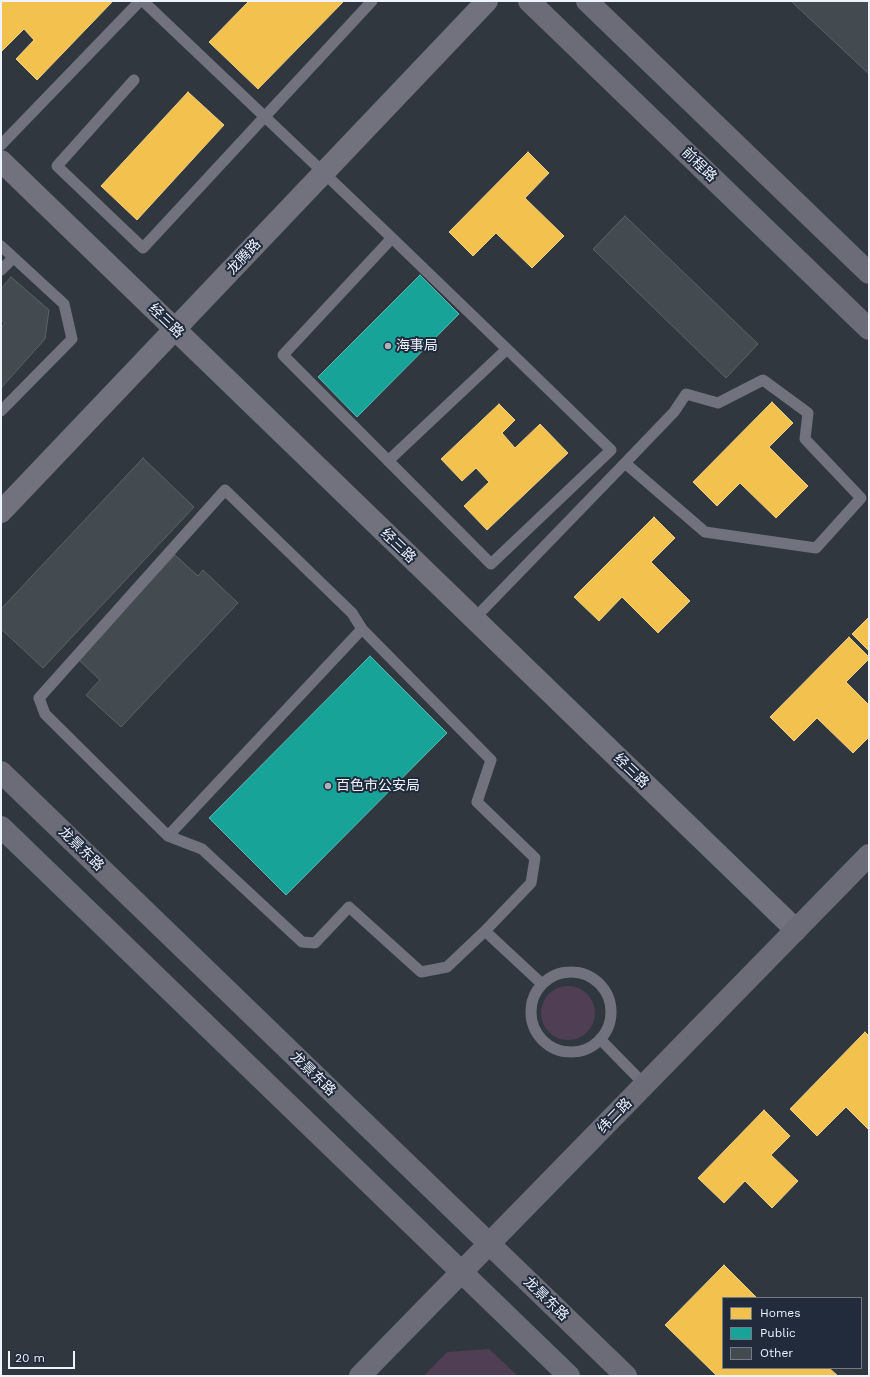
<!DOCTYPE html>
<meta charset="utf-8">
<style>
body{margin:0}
#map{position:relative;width:870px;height:1377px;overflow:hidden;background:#31373f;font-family:"Work Sans",sans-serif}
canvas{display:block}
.frame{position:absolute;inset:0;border:2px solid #edf4ff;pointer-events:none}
.legend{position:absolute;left:722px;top:1297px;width:140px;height:72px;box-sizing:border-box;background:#212b3b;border:1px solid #737b89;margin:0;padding:5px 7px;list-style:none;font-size:12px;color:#edf4ff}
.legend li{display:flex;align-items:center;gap:8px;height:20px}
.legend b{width:20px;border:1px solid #737b89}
.scale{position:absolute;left:8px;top:1351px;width:67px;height:18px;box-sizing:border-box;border:2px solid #edf4ff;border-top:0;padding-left:5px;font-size:12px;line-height:14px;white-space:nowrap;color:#edf4ff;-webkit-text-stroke:3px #212b3b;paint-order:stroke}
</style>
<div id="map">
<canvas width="870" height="1377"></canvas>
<div class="frame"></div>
<ul class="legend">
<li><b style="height:11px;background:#f2c14e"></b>Homes</li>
<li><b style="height:11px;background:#17a398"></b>Public</li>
<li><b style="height:11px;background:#444b50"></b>Other</li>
</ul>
<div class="scale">20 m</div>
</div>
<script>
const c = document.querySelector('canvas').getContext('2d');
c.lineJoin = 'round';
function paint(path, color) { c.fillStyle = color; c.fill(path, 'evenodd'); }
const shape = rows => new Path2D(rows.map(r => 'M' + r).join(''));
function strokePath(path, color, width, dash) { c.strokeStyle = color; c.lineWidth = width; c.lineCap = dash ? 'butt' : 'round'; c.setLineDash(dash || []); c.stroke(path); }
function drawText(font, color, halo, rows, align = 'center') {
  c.font = font + ' "Work Sans","Noto Sans SC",sans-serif'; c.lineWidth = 4; c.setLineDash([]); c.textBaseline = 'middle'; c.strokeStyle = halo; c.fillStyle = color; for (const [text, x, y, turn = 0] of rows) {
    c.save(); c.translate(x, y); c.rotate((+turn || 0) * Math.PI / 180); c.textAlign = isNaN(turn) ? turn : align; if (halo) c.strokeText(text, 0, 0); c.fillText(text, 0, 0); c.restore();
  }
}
paint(shape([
 '541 1013a27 27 0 1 1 54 0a27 27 0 1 1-54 0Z',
 [489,1349,518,1376,424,1376,447,1352]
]), '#503f54');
const homes = shape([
 [1,1,69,1,70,2,71,1,113,1,37,80,16,59,34,40,24,29,1,52,1,10,2,9,1,8,1,1],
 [249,1,344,1,258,89,209,42,249,1],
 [188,92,224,125,137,220,101,186,188,92],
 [528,152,549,173,525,198,564,236,532,268,496,233,473,256,449,232,528,152],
 [772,402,793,423,769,447,808,486,776,518,740,483,717,506,693,482,772,402],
 [499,404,515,420,502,433,515,448,540,424,568,453,487,530,464,506,489,482,476,468,462,481,441,459,499,404],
 [654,517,675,538,651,562,690,601,658,633,622,597,599,621,574,597,654,517],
 [869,617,869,651,852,634,869,617],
 [849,637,869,657,869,659,846,682,869,705,869,737,853,753,817,718,794,741,770,717,849,637],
 [865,1032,869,1036,869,1130,846,1107,817,1136,790,1109,865,1032],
 [764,1110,790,1136,771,1155,798,1181,772,1208,745,1181,724,1203,698,1178,764,1110],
 [724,1265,757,1298,723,1298,723,1368,829,1368,838,1376,717,1376,665,1325,724,1265]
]);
paint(homes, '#f2c14e');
strokePath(homes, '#f0d083', 1);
const public = shape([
 [420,275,459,314,357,417,318,377,420,275],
 [370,656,447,733,286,895,209,818,370,656]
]);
paint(public, '#17a398');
strokePath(public, '#57bbb7', 1);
const building = shape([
 [793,1,869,1,869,74,792,2,793,1],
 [625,216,758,344,726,378,593,249,625,216],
 [11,277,49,310,45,339,1,388,1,328,5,323,1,320,1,289,11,277],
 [143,458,194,507,43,668,1,629,1,609,143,458],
 [175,555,198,576,203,570,238,603,121,727,86,695,100,680,78,659,175,555]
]);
paint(building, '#444b50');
strokePath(building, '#5b6268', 1);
strokePath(shape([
 [143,1,324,173,392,238,507,349,611,450,491,564,283,355,392,238],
 [134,80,57,166,143,248,372,1],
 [1,145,140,1],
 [1,246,64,304,72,339,1,411],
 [1,270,13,258],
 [388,461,507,349],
 [474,619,625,463,674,412,686,394,718,403,763,380,808,413,805,439,861,498,816,548,705,532,625,463],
 [168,836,362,629],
 [485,931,447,967,421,972,349,907,315,943,302,942,202,849,168,836,45,714,39,698,225,490,352,613,362,629,491,760,477,802,535,858,531,883,485,931,542,984],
 '531 1012a40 40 0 1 1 80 0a40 40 0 1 1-80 0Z',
 [600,1039,645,1085]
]), '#72727e', 11);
strokePath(shape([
 [1,161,796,930],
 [1,512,487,1]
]), '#72727e', 22);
strokePath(shape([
 [529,1,869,329],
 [587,1,869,273],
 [1,772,626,1376],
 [1,827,569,1376],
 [360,1376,869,855]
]), '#6b6c78', 22);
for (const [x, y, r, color] of [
 [388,346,4,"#abb2bc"],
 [328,786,4,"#abb2bc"]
]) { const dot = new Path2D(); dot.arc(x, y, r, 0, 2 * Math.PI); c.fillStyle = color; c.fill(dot); strokePath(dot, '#212b3b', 1.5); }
drawText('14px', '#edf4ff', '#212b3b', [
 ["前程路",699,165,44],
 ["龙腾路",244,257,-47],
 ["经三路",166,321,44],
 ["经三路",398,546,44],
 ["经三路",631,771,44],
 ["龙景东路",81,849,44],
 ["龙景东路",313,1074,44],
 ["纬二路",615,1116,-46],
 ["龙景东路",546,1299,44]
]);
drawText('14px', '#edf4ff', '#212b3b', [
 ["海事局",396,346],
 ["百色市公安局",336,786]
], 'left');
</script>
